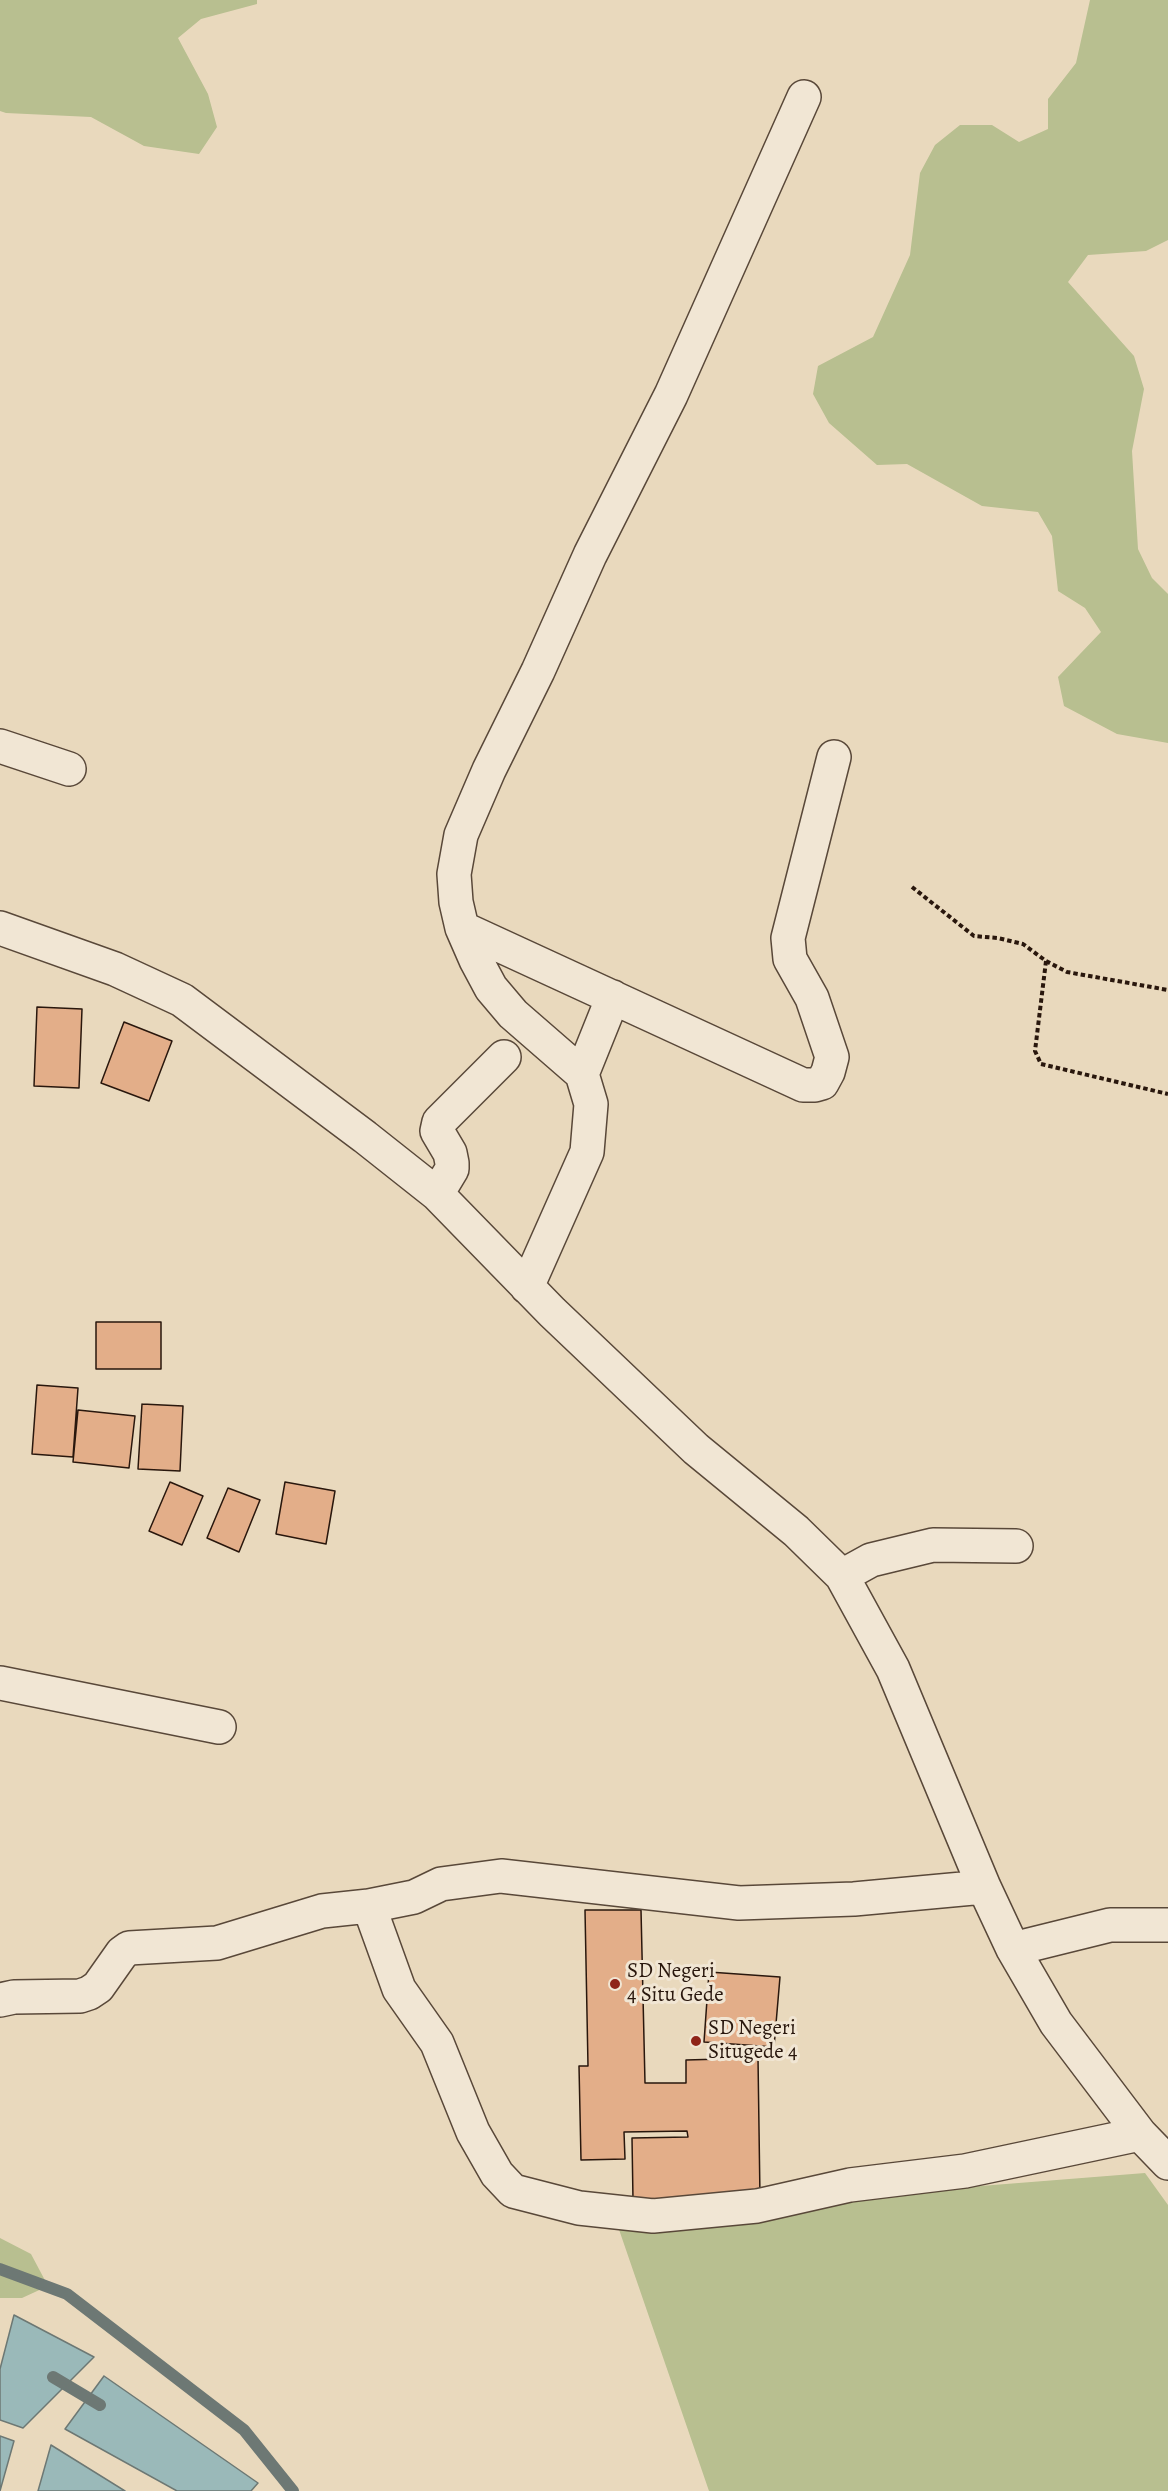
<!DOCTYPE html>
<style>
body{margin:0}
canvas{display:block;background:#e9d9bd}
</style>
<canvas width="1168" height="2491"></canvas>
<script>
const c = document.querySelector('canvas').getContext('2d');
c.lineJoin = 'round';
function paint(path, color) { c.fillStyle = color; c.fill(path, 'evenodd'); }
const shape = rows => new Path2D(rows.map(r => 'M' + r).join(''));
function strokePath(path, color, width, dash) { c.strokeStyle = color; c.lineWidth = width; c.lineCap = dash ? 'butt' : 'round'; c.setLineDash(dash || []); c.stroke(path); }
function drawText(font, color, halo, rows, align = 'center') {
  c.font = font + ' Alegreya,serif'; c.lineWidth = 6; c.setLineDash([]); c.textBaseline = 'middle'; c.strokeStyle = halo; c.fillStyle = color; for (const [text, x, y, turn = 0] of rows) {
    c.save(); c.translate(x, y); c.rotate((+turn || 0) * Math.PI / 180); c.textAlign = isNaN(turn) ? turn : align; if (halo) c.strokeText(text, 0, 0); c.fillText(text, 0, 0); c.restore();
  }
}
paint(shape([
 [0,0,257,0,257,4,201,19,178,38,208,94,217,127,199,154,144,146,91,117,6,113,0,111],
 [1090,0,1168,0,1168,240,1146,251,1088,255,1068,282,1134,356,1144,389,1132,451,1138,549,1152,578,1168,594,1168,743,1117,734,1064,706,1058,677,1101,632,1085,608,1058,591,1052,536,1038,512,982,506,907,464,877,465,829,423,813,394,818,366,873,337,910,255,920,173,935,145,960,125,992,125,1019,142,1048,129,1048,99,1076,63],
 [1145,2173,1168,2205,1168,2491,709,2491,614,2215],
 [0,2238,31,2254,48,2286,22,2298,0,2298]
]), '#b8bf90');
const water = shape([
 [14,2315,94,2357,23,2428,0,2420,0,2369,14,2315],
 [104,2376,258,2483,251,2491,177,2491,65,2429,104,2376],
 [0,2436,14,2441,0,2491,0,2436],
 [51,2445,125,2491,38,2491,51,2445]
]);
paint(water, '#9ab9b9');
strokePath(water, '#6d7874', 1.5);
strokePath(shape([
 [0,2269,67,2294,244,2430,293,2491],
 [53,2377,100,2405]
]), '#6d7874', 12);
const building = shape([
 [37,1007,82,1009,79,1088,34,1086,37,1007],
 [124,1022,172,1041,149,1101,101,1083,124,1022],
 [96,1322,161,1322,161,1369,96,1369,96,1322],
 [37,1385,78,1388,73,1457,32,1454,37,1385],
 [142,1404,183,1406,180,1471,138,1469,142,1404],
 [78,1410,135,1416,129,1468,73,1462,78,1410],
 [170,1482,203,1496,182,1545,149,1531,170,1482],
 [285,1482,335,1491,326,1544,276,1534,285,1482],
 [228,1488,260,1500,239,1552,207,1538,228,1488],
 [585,1910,641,1910,645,2083,686,2083,686,2060,758,2058,760,2198,633,2200,632,2138,688,2137,687,2131,624,2132,625,2159,581,2160,579,2066,588,2066,585,1910],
 [709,1972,780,1977,774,2047,704,2042,709,1972]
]);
paint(building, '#e3ae89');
strokePath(building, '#29170d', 1.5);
const street = shape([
 [0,746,69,769],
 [0,928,115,969,182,1000,365,1137,437,1194,552,1312,696,1449,796,1531,842,1576,893,1669,984,1887,1013,1949,1056,2023,1140,2134,1168,2163],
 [462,928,803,1085,815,1085,822,1083,828,1072,832,1057,812,998,790,959,788,938,834,757],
 [582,1074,613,997],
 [437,1194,452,1169,452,1163,450,1153,437,1131,439,1122,504,1057],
 [527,1287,587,1152,591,1104,582,1074,513,1014,491,988,476,960,462,928,456,902,454,874,461,835,489,770,538,671,590,555,671,395,804,97],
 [842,1576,871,1560,933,1545,1016,1546],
 [0,1683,219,1727],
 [369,1906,399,1989,437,2043,473,2132,497,2174,513,2191,579,2208,653,2216,757,2206,850,2185,965,2171,1140,2134],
 [1013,1949,1110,1925,1168,1925],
 [0,2000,14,1997,80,1996,89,1993,98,1987,122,1953,129,1948,217,1943,322,1911,369,1906,414,1897,441,1884,501,1876,739,1903,854,1899,984,1887]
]);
strokePath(street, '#594839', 36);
strokePath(shape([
 [912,887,974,936,998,938,1023,944,1046,961,1067,972,1168,990],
 [1046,961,1035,1051,1041,1064,1168,1094]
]), '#29170d', 4, [4.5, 3]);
strokePath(street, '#f1e6d4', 33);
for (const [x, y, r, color] of [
 [615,1984,6,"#8f2418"],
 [696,2041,6,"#8f2418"]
]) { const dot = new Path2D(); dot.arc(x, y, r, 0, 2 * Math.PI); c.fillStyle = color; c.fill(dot); strokePath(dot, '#f1e6d4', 2); }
drawText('21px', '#29170d', '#f1e6d4', [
 ["SD Negeri",627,1972],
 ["4 Situ Gede",627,1996],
 ["SD Negeri",708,2029],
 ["Situgede 4",708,2053]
], 'left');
</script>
